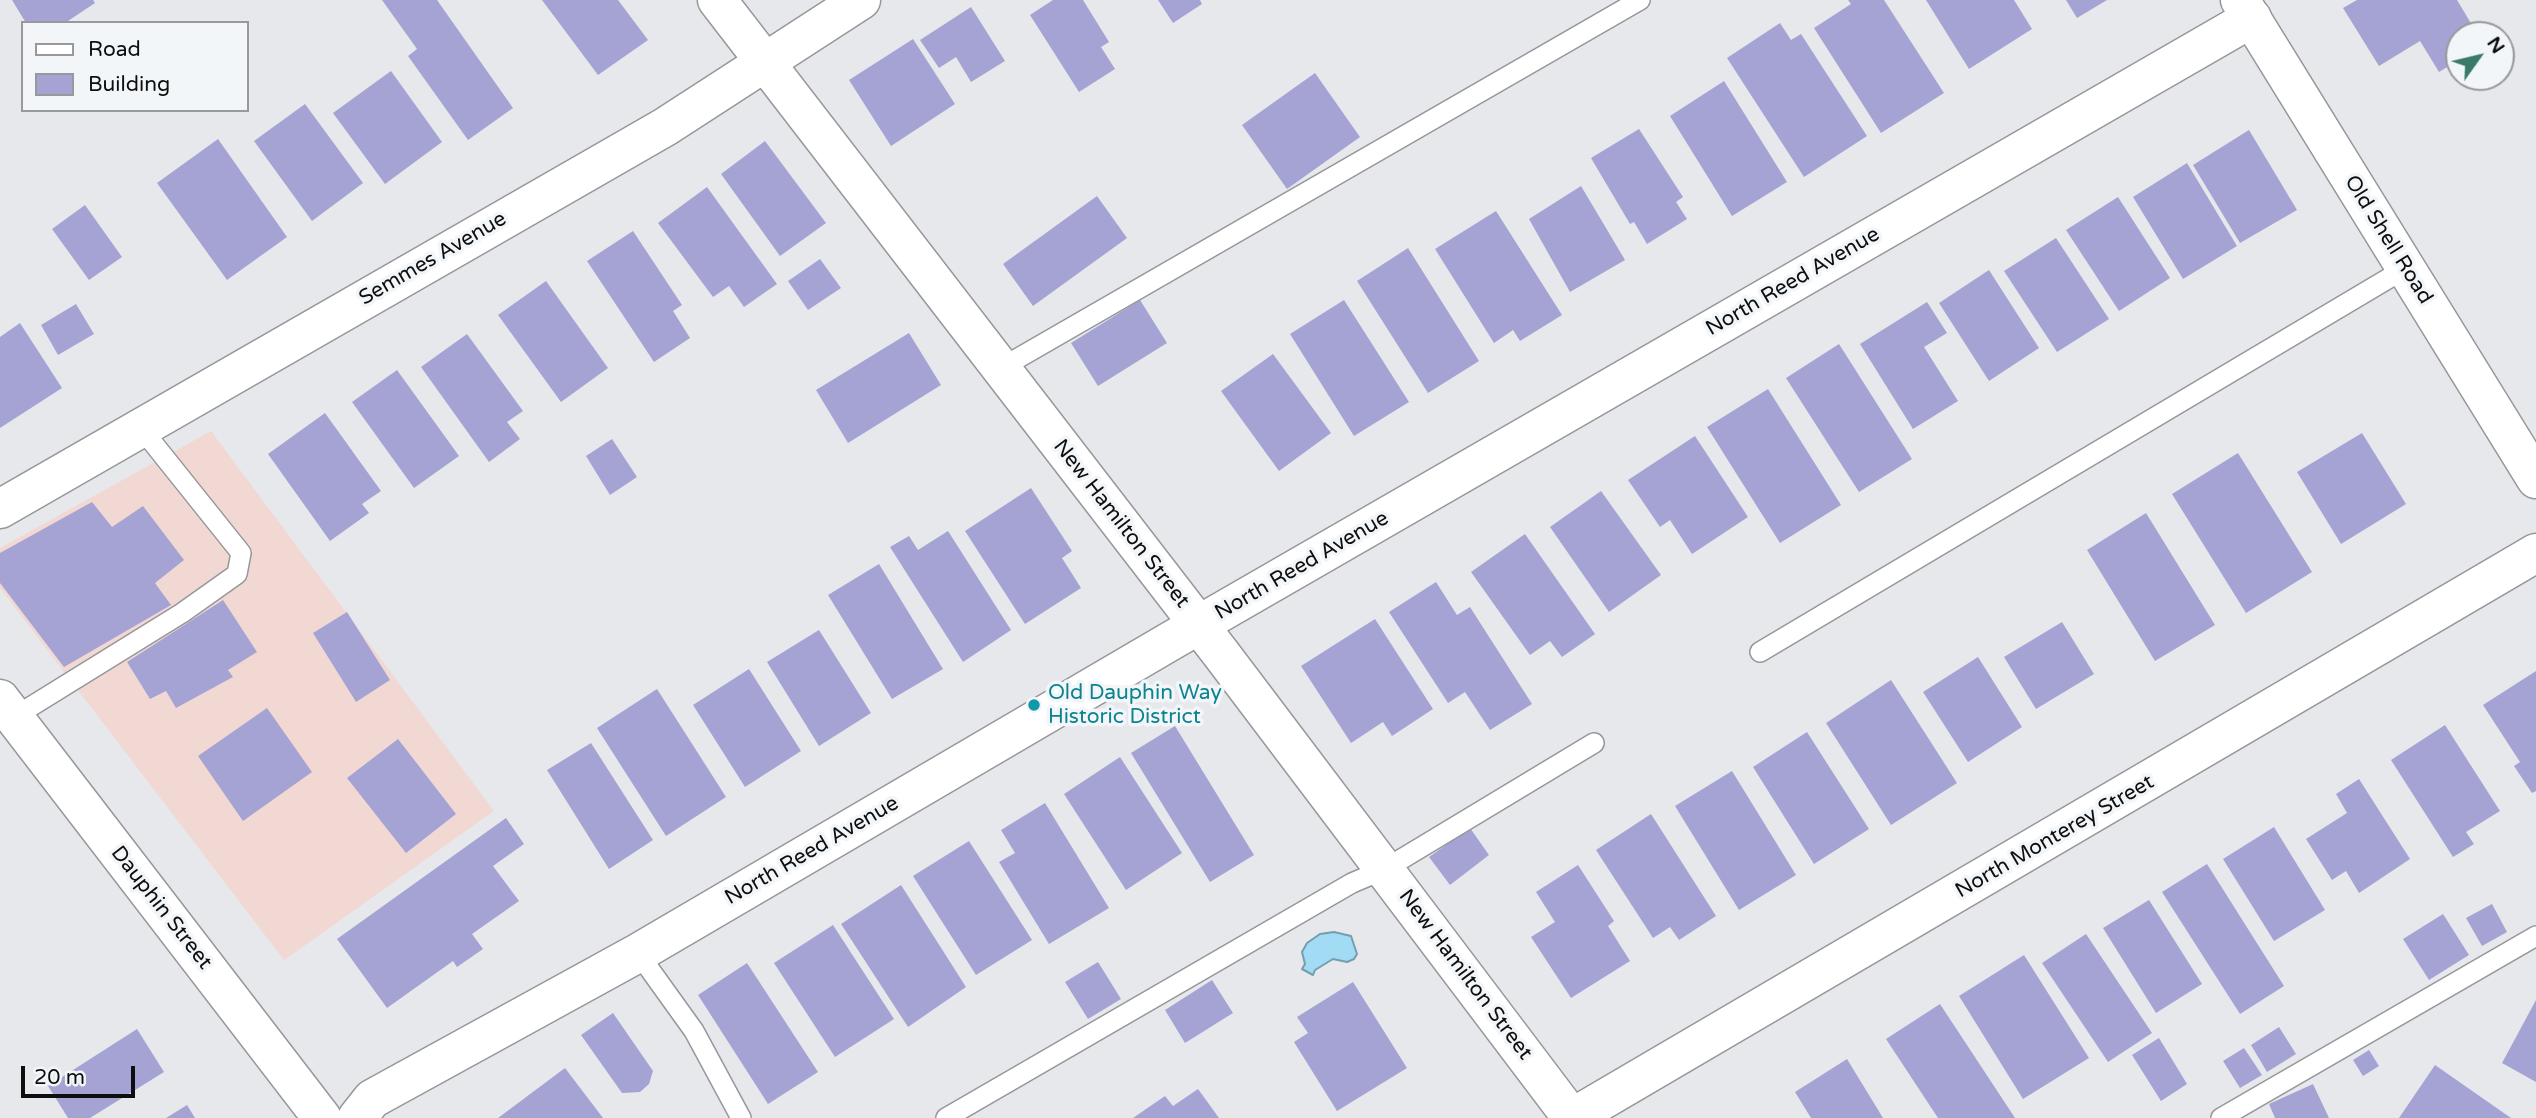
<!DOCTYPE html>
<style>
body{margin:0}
#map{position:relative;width:2536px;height:1118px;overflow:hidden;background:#e6e8ec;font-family:"Varela Round",sans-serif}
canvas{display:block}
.legend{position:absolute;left:21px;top:21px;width:228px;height:91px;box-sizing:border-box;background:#f3f6f9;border:2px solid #97999b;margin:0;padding:9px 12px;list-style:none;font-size:21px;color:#0d0e0f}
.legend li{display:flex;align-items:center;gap:14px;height:35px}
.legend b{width:35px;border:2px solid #97999b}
.north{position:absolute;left:2445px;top:21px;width:70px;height:70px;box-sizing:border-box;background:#f3f6f9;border:2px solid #97999b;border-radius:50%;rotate:56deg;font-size:19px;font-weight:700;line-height:28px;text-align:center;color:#0d0e0f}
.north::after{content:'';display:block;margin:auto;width:24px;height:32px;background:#3a7a68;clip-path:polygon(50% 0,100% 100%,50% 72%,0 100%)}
.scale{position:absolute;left:21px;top:1066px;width:114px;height:32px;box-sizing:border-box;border:4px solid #0d0e0f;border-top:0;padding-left:9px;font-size:21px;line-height:24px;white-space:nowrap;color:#0d0e0f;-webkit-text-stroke:5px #f3f6f9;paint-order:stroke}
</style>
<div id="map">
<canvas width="2536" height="1118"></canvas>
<ul class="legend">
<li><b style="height:9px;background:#fff"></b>Road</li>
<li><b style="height:19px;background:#a5a3d3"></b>Building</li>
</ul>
<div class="north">N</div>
<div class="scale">20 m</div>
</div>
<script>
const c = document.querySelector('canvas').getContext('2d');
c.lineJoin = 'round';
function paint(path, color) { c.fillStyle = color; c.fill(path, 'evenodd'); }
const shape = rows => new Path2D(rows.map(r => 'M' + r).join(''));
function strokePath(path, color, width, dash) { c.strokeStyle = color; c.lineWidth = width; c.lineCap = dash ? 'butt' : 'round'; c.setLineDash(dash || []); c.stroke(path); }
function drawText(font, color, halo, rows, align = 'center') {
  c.font = font + ' "Varela Round",sans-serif'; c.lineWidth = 7; c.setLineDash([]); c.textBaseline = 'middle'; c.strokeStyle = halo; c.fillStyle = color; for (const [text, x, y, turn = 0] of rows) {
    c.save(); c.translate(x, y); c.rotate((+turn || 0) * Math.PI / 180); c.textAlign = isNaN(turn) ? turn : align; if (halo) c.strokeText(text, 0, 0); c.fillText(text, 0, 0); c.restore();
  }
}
paint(shape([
 [211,431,494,811,284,960,0,588,0,548]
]), '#f2d8d3');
const water = shape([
 [1334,932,1351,936,1357,954,1354,959,1347,962,1333,959,1315,970,1313,975,1302,969,1305,964,1302,952,1307,943,1320,934,1334,932]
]);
paint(water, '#a1dbf4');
strokePath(water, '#759eaf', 2);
paint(shape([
 [12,0,93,0,95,3,65,23,26,23],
 [382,0,437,0,513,108,468,140,408,56,417,49],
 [542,0,618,0,648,40,598,75],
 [1053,0,1083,0,1109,42,1101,47,1115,69,1079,92,1030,15],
 [1158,0,1200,0,1202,4,1173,23],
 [1848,0,1884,0,1944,93,1881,133,1814,28,1851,4],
 [1926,0,2014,0,2032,29,1969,69],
 [2066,0,2107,0,2077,18],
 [2357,0,2457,0,2478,35,2459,35,2459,60,2439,72,2420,41,2379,66,2343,8],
 [971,7,1005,61,971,82,956,57,939,68,920,40],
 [1780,23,1791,40,1801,34,1867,136,1804,177,1727,58],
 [913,39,955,104,891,146,849,80],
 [391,71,442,142,385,184,333,113],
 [1315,73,1360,137,1287,189,1242,125],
 [1724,81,1787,182,1732,216,1670,116],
 [305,104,363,183,312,221,254,141],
 [1639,129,1683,197,1676,202,1687,219,1647,244,1634,222,1630,224,1591,158],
 [2249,130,2297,210,2240,243,2193,165],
 [218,139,287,237,227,280,157,183],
 [765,141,826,223,780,256,721,174],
 [2187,163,2237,246,2183,279,2133,197],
 [1581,186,1625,260,1570,292,1529,219],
 [707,187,777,284,744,307,729,286,713,297,658,223],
 [1097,196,1127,238,1033,306,1003,264],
 [2118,197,2170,278,2119,311,2066,230],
 [85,205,122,257,89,280,52,229],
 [1496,211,1562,315,1520,341,1513,330,1494,343,1435,249],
 [633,231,682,305,673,311,690,338,654,362,587,261],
 [2056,238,2109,319,2057,352,2004,271],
 [1408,248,1479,361,1428,393,1357,281],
 [820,259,841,288,808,310,788,281],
 [1989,270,2039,348,1989,381,1939,303],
 [546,281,608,368,561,402,498,315],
 [1140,300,1167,343,1098,386,1071,343],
 [1344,300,1409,402,1354,436,1290,334],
 [1927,302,1947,333,1924,347,1958,401,1913,429,1860,344],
 [76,304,94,334,58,355,41,325],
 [20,323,62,388,0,428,0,337],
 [909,333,941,385,848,443,816,390],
 [467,334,523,411,507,422,520,439,489,462,421,367],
 [1839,344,1912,459,1859,492,1786,378],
 [1273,354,1331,433,1279,471,1221,391],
 [397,370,459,456,414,488,352,402],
 [1768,389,1841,505,1780,543,1707,427],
 [325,413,381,491,362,504,369,513,330,541,268,454],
 [2362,433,2406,504,2341,544,2297,472],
 [1695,436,1748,517,1692,554,1670,520,1660,527,1628,480],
 [612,439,637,477,610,495,586,456],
 [2238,453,2312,572,2246,613,2172,494],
 [1031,488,1072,551,1062,558,1081,588,1025,624,965,531],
 [1601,491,1661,575,1609,612,1550,527],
 [92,502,112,527,143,506,184,560,155,583,171,605,64,667,0,583,0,553],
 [2146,513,2215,625,2155,661,2087,550],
 [948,531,1011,630,963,662,890,547,909,536,918,550],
 [1525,534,1595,634,1562,657,1550,641,1530,655,1471,572],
 [879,564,943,669,892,699,828,595],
 [1436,582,1457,615,1470,607,1532,704,1490,730,1465,692,1448,703,1389,612],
 [223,600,257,652,228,670,233,677,176,708,166,691,150,699,127,662],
 [347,612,390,680,356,702,313,633],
 [1375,619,1433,709,1392,736,1383,722,1351,743,1301,666],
 [2062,622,2094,674,2036,709,2004,657],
 [819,630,871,713,819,746,767,662],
 [1978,657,2022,727,1968,762,1923,692],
 [749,669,801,751,745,787,693,705],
 [2536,671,2536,791,2532,793,2514,766,2520,762,2483,705],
 [1891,680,1957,783,1891,825,1826,723],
 [657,689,726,797,666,836,597,728],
 [267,708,312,772,243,821,198,756],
 [2445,725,2500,811,2466,832,2474,844,2453,857,2391,760],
 [1175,726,1254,855,1210,882,1131,753],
 [1807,732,1869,829,1814,864,1753,767],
 [398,739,456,814,406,853,347,778],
 [591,743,653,840,609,869,547,770],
 [1120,757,1182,853,1126,890,1064,794],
 [1732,771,1796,875,1739,910,1675,806],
 [2359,779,2410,859,2359,893,2346,871,2332,880,2306,839,2347,813,2336,794],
 [1045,803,1109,908,1049,944,999,862,1015,853,1001,830],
 [1651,814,1716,916,1679,940,1670,927,1653,938,1596,850],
 [506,818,524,844,493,866,519,901,472,934,483,949,457,967,453,961,387,1008,337,939],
 [2274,827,2325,910,2274,941,2223,859],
 [1470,828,1489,855,1450,885,1429,857],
 [969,841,1032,940,976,975,913,876],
 [2207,864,2284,986,2240,1014,2162,892],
 [1578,865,1614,921,1608,926,1630,961,1571,998,1531,937,1555,922,1536,892],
 [901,885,966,987,908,1027,841,924],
 [2149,900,2202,984,2156,1013,2103,928],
 [2492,904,2507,932,2482,946,2466,918],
 [2443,914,2469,955,2429,980,2403,939],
 [833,925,894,1019,835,1057,774,963],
 [2086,934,2152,1033,2108,1062,2042,963],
 [2024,955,2089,1058,2023,1099,1959,996],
 [1098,962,1121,999,1088,1019,1065,982],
 [747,963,818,1072,768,1104,698,995],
 [1212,980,1233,1013,1185,1043,1165,1010],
 [1353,982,1407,1068,1337,1111,1294,1042,1308,1033,1297,1017],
 [2536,1000,2536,1082,2502,1063],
 [1940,1004,2015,1118,1938,1118,1886,1039],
 [613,1013,653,1071,649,1084,640,1092,622,1093,581,1035],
 [2279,1027,2296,1054,2267,1072,2251,1045],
 [137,1029,164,1072,90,1118,68,1118,48,1086],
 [2159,1038,2187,1084,2161,1101,2132,1055],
 [2244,1048,2262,1075,2240,1088,2223,1061],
 [2369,1050,2379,1066,2363,1076,2353,1060],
 [1847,1059,1883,1118,1811,1118,1795,1092],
 [2435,1065,2511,1118,2399,1118],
 [565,1068,603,1118,498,1118],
 [2313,1084,2329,1118,2275,1118,2269,1104],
 [1198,1089,1219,1118,1133,1118,1165,1096,1173,1106],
 [187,1105,195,1118,166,1118]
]), '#a5a3d3');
const lane = shape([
 [1001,368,1640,0],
 [1760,652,2406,268],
 [14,717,182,613,237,574,241,553,141,428],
 [638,953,694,1031,741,1118],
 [946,1118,1352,883,1385,869,1594,743],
 [2221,1118,2536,936]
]);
const street = shape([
 [717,0,1222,655,1572,1118],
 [0,509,665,127,861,0],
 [357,1118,372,1099,638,953,1169,642,2252,18],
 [1572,1118,2536,553]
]);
const secondary = shape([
 [2240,0,2536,479],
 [0,699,322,1118]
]);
strokePath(lane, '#95979a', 22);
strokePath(street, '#95979a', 41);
strokePath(secondary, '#95979a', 41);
strokePath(lane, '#fff', 19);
strokePath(street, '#fff', 38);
strokePath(secondary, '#fff', 38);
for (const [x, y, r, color] of [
 [1034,705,7,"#0f9aa8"]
]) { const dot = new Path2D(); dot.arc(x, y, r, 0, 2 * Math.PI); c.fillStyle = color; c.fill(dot); strokePath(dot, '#f3f6f9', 2.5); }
drawText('21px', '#0d0e0f', '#f3f6f9', [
 ["Old Shell Road",2388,240,58],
 ["Semmes Avenue",433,259,-30],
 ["North Reed Avenue",1793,282,-30],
 ["New Hamilton Street",1121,524,52],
 ["North Reed Avenue",1302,566,-30],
 ["North Monterey Street",2055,837,-30],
 ["North Reed Avenue",812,851,-30],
 ["Dauphin Street",161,908,52],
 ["New Hamilton Street",1465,975,53]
]);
drawText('21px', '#0d838f', '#f3f6f9', [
 ["Old Dauphin Way",1048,693],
 ["Historic District",1048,717]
], 'left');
</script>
